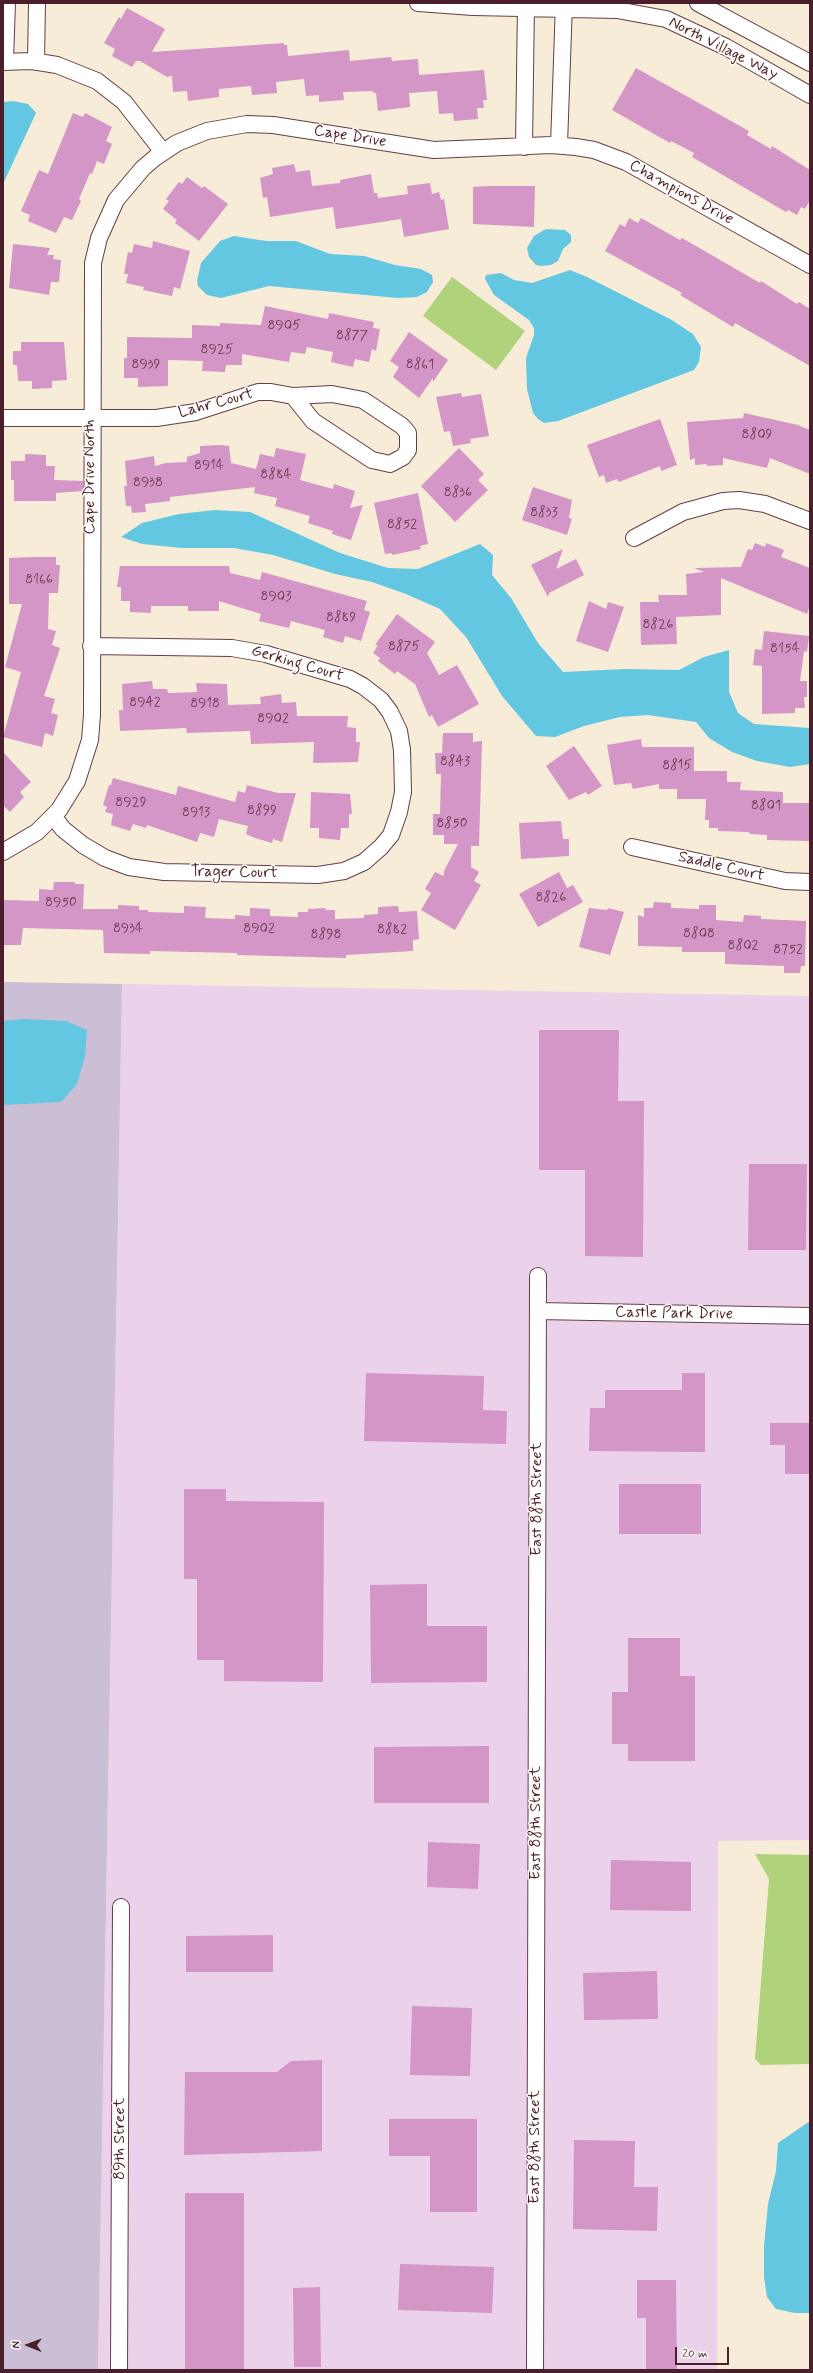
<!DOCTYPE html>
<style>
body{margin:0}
#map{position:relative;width:813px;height:2373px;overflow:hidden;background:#f6ecd7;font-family:Mynerve,sans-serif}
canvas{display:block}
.frame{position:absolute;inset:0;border:4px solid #4a1f2b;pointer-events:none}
.north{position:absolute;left:8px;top:2325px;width:40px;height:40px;-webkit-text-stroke:3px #fdfcf7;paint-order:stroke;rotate:271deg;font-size:11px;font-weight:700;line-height:16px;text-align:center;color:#4a1f2b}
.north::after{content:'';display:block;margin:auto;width:14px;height:18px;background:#4a1f2b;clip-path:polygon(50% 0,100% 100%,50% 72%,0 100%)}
.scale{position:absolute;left:675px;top:2347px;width:54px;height:18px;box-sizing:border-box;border:2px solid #4a1f2b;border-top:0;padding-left:5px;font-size:12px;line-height:14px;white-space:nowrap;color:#4a1f2b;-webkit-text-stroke:3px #fdfcf7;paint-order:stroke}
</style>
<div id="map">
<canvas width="813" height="2373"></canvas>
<div class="frame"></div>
<div class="north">N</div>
<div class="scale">20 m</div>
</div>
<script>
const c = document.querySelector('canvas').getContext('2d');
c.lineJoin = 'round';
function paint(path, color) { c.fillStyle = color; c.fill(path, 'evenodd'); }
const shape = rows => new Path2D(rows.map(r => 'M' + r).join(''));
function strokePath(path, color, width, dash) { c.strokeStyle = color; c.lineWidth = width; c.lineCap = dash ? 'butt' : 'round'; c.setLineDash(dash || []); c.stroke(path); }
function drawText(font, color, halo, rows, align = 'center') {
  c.font = font + ' Mynerve,sans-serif'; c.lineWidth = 3; c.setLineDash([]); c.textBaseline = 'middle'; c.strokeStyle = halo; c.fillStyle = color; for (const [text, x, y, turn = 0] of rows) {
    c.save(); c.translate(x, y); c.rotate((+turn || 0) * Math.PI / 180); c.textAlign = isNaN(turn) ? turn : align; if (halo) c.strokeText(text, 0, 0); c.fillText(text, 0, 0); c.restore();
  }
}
paint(shape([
 [122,984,810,996,810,1840,718,1841,717,2370,98,2370]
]), '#ecd1ea');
paint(shape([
 [3,982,122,984,98,2370,3,2370]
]), '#cbbfd5');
paint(shape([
 [452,277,525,331,496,370,423,316],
 [755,1854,810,1855,810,2064,761,2065,755,2059,769,1879]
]), '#b0d27b');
paint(shape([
 [13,101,28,104,36,113,3,184,3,102],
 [546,229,565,230,571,235,571,242,563,249,558,261,551,265,541,266,536,265,529,257,527,248,534,236],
 [234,236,266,241,296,241,330,254,364,256,395,265,421,269,432,275,433,282,427,292,417,297,398,298,269,286,221,298,207,295,198,286,197,281,201,263,220,241],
 [570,270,587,277,670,319,693,334,701,347,699,362,694,370,558,421,544,423,538,419,533,413,527,389,526,358,534,335,534,328,529,320,494,295,485,279,486,275,501,273,514,280,532,283],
 [215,510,250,512,340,553,388,568,418,569,480,544,493,555,492,575,511,598,538,643,563,672,625,669,679,670,704,657,729,650,729,692,738,713,754,724,810,728,810,764,790,767,757,761,732,752,709,738,696,722,648,715,620,717,584,726,555,737,536,736,502,696,466,637,440,609,406,594,372,582,335,574,273,555,234,548,182,548,142,544,121,537,142,523,179,514],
 [23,1019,66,1021,87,1030,85,1056,77,1084,61,1102,3,1105,3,1021],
 [810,2121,810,2313,795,2313,776,2309,767,2297,764,2277,764,2246,768,2204,776,2171,778,2143]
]), '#63c7e1');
paint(shape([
 [127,8,165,29,152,52,284,43,284,45,287,45,288,56,349,50,350,61,391,57,392,61,418,59,419,75,484,70,487,100,483,100,484,108,477,108,478,119,454,121,453,113,439,114,437,91,409,93,410,107,378,111,376,93,373,93,373,91,343,92,344,100,319,102,319,95,306,96,304,79,276,82,277,93,252,95,251,86,219,89,219,97,188,101,187,91,173,92,172,76,167,77,140,61,136,61,132,67,112,56,115,49,104,43,119,17,121,19],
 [636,68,749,131,747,135,771,149,772,146,810,170,810,200,805,209,801,207,797,215,788,210,786,212,692,157,694,153,671,141,670,143,612,110],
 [73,113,83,117,85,113,112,127,106,141,112,144,104,164,97,161,92,174,90,173,79,199,81,201,72,220,64,217,56,233,28,221,30,215,21,211,39,170,48,174],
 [294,164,296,172,310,170,312,186,340,183,340,180,371,174,374,193,377,193,378,198,408,194,407,186,430,183,432,194,439,192,441,200,444,199,449,229,404,237,401,219,336,229,333,207,270,217,267,197,263,198,260,178,273,174,272,168],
 [187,177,202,188,204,186,228,204,199,241,175,223,177,220,163,209,169,201,166,199,179,182,182,184],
 [488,186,535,186,534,227,473,224,473,187],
 [629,218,638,223,641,218,680,240,682,238,760,283,761,281,797,304,799,302,810,309,810,366,735,323,733,327,680,295,682,293,605,251,620,224,625,227],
 [153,241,190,251,180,289,174,287,172,296,143,290,144,287,126,283,128,274,124,274,128,252,132,253,134,244,152,248],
 [13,244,50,248,47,255,54,255,53,259,61,260,59,282,51,282,49,295,9,288],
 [265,306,328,319,329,313,374,322,373,328,380,329,376,351,372,349,369,362,355,359,353,367,331,362,333,352,307,347,305,354,291,352,289,362,242,354,242,365,226,365,225,372,202,371,203,361,168,360,168,386,138,387,138,378,124,378,124,358,127,358,127,337,192,338,192,325,220,326,220,323,261,325],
 [409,332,448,360,433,382,433,378,419,398,393,377,399,367,390,361],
 [21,342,64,342,67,380,52,381,52,388,32,389,32,381,18,381,17,365,13,365,13,351,21,351],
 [461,393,462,397,481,394,489,436,470,439,471,443,453,446,450,431,444,432,436,397],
 [744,413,798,425,810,430,810,474,770,458,767,468,723,458,723,465,707,466,707,464,695,465,695,458,690,460,687,422,743,418],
 [660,419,677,465,661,471,660,466,619,482,617,479,606,483,604,475,599,477,587,445],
 [220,445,229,446,231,463,256,469,260,454,274,457,276,448,306,454,300,480,333,489,334,484,355,491,350,508,363,505,351,540,332,534,333,531,308,523,310,516,275,506,277,498,254,493,255,487,170,497,170,501,145,504,146,512,132,513,131,506,126,506,124,486,127,486,125,461,154,456,155,466,166,463,187,462,187,457,200,453,200,446],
 [459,448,484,474,478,480,488,490,455,522,421,486],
 [25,454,46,455,46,466,55,466,54,480,83,481,83,491,56,493,56,501,14,501,14,480,11,480,11,461,25,461],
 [533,487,572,500,569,518,572,519,567,535,522,520],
 [418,493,428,544,420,546,421,549,392,555,392,553,385,554,374,503],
 [755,543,765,547,766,543,784,550,781,557,810,568,810,605,807,614,721,578,721,615,676,617,677,644,641,645,640,602,659,602,658,595,687,595,686,574,704,572,694,568,741,567,748,549,752,550],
 [563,549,556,569,576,559,584,575,549,593,548,597,531,565],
 [34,557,56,557,56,565,60,565,58,593,49,593,48,629,56,631,52,645,60,648,44,696,55,699,51,713,58,715,53,736,45,733,42,747,3,737,21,672,5,667,22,604,9,604,9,558],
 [120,566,229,566,230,573,260,580,262,572,367,601,364,610,370,612,361,641,345,636,343,643,323,637,325,630,291,621,289,628,259,621,261,614,219,601,219,611,188,611,188,606,151,606,151,613,130,612,130,601,121,601,121,587,117,587],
 [589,601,606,609,608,602,624,607,608,652,576,641],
 [397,614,435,642,427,653,439,675,457,665,479,704,438,727,432,715,429,717,415,684,397,671,395,674,378,661,380,658,373,653,378,645,375,645],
 [764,631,809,636,807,652,804,651,800,681,807,681,807,697,804,697,805,708,795,708,795,713,762,714,762,666,753,665,755,649,762,650],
 [152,681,153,689,167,689,168,693,197,692,196,683,227,684,228,705,261,704,260,697,281,694,282,703,296,702,297,716,348,716,347,727,356,728,356,742,360,742,358,762,313,763,314,742,251,744,250,731,187,733,186,728,120,731,119,710,123,710,122,684],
 [443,733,473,733,473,742,482,741,479,846,471,846,471,867,479,872,474,881,481,885,455,930,421,910,431,893,425,889,435,872,444,876,444,871,458,844,444,844,444,835,433,835,433,814,440,814,441,774,436,774,435,753,442,753],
 [641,739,642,747,694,747,694,771,727,771,727,782,741,782,740,790,783,792,783,803,810,803,810,841,767,840,767,835,751,834,748,832,718,831,718,828,709,828,709,820,705,820,706,799,677,799,677,789,659,789,659,784,633,789,631,783,614,785,607,745],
 [574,746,602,786,588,795,586,792,569,800,546,766],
 [3,752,31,782,20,792,24,797,10,812,3,805],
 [113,778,176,795,178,786,235,802,238,791,245,793,247,785,278,793,296,793,282,842,273,839,272,843,255,838,246,834,248,826,219,819,214,837,200,833,197,842,147,825,146,828,133,824,130,831,111,825,113,814,105,812,107,807,103,805,109,785,111,785],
 [311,792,350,794,352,814,349,814,349,828,341,828,340,840,319,838,319,828,310,828],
 [561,821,563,839,569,839,569,856,521,859,519,823],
 [559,872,567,888,573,885,583,902,538,927,519,894],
 [54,882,75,882,75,884,84,884,83,909,118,909,118,905,139,906,139,910,148,910,148,912,184,913,184,906,206,907,205,918,235,919,235,915,250,916,250,908,270,909,270,916,298,917,298,912,308,912,308,909,326,908,325,910,335,910,335,919,364,918,364,915,378,914,378,907,398,906,399,912,417,911,419,939,413,940,413,951,346,955,346,958,237,955,237,953,150,951,150,954,104,953,103,930,23,928,21,945,3,945,3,900,39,901,39,889,53,890],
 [654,902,671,903,671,908,699,909,699,905,716,905,716,920,743,922,744,915,761,916,761,919,806,921,805,966,801,966,800,973,784,973,784,966,725,964,725,952,682,952,682,947,638,946,638,915,644,917,644,908,653,908],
 [589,908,607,910,608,908,624,912,610,955,579,947],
 [539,1030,619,1030,618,1101,644,1101,643,1257,585,1256,585,1170,539,1170],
 [749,1164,807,1164,806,1250,748,1250],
 [366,1373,484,1376,483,1410,507,1411,506,1444,364,1441],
 [682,1373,705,1373,705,1452,589,1451,590,1408,605,1408,605,1390,682,1390],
 [770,1423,810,1423,810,1474,785,1474,785,1445,770,1445],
 [619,1484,701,1484,701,1534,619,1534],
 [184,1489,226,1489,226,1501,324,1502,323,1682,224,1681,224,1660,197,1660,197,1579,184,1579],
 [427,1584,427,1626,487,1626,487,1682,371,1683,370,1585],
 [628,1638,680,1638,680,1676,695,1676,695,1761,628,1761,628,1744,612,1744,612,1692,628,1692],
 [489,1746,489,1803,374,1803,374,1747],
 [428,1842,480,1844,478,1889,427,1887],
 [611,1860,691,1862,691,1911,610,1910],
 [273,1935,273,1972,186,1972,186,1936],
 [657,1971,658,2019,584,2020,583,1973],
 [412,2006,472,2008,470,2076,410,2075],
 [322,2060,322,2151,184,2155,185,2072,277,2072,291,2061],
 [389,2119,477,2119,477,2212,430,2212,430,2156,389,2156],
 [574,2140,635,2141,634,2187,658,2187,657,2231,573,2229],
 [185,2193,244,2193,244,2370,185,2370],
 [400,2264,494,2267,492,2313,398,2310],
 [637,2280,676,2280,677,2370,646,2370,646,2318,637,2318],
 [320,2287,321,2367,294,2367,293,2288]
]), '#d495c7');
const street = shape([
 [418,3,473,7,617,10,666,19,726,47,810,95],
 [698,3,810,63],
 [5,61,7,3],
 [3,62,32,61,57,65,97,81,124,102,163,152],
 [36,62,37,3],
 [559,145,564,3],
 [524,147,526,3],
 [3,418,156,418,196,412,258,392,271,392,293,396,332,394,363,400,402,426,408,433,408,450,403,457,390,464,372,460,313,421,293,396],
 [634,538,683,512,723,501,739,500,765,504,810,521],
 [53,816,63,829,83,845,105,858,129,867,164,872,318,875,344,871,364,862,381,847,391,835,399,812,403,792,402,750,399,731,390,712,381,700,363,686,350,679,266,654,232,648,91,646],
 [632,847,785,881,810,882],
 [3,852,37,832,59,810,77,781,90,740,92,715,93,263,99,238,116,200,143,168,156,157,177,143,207,131,247,124,273,125,434,150,551,145,576,147,594,150,626,162,810,265],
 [538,1311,810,1316],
 [119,2370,121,1907],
 [535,2370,538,1276]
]);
strokePath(street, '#643e45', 18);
strokePath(street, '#fff', 16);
drawText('14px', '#6c3c52', null, [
 ["8905",284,326],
 ["8877",352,336],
 ["8925",217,350],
 ["8939",146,365],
 ["8861",420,365],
 ["8809",757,435],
 ["8914",209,466],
 ["8884",276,475],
 ["8938",148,483],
 ["8836",458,493],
 ["8833",544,513],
 ["8852",402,525],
 ["8166",39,580],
 ["8903",276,597],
 ["8889",341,618],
 ["8826",658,625],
 ["8875",404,647],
 ["8154",785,649],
 ["8942",145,703],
 ["8918",205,704],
 ["8902",273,719],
 ["8843",455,762],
 ["8815",677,766],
 ["8929",131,803],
 ["8801",766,806],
 ["8899",262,811],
 ["8913",196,813],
 ["8850",452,824],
 ["8826",551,898],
 ["8950",61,903],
 ["8934",128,929],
 ["8902",259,929],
 ["8882",392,930],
 ["8808",699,934],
 ["8898",326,935],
 ["8802",743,946],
 ["8752",788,950]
]);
drawText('16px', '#4a1f2b', '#fdfcf7', [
 ["North Village Way",723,49,27],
 ["Cape Drive",350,137,9],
 ["Champions Drive",681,193,29],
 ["Lahr Court",216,404,-15],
 ["Cape Drive North",91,477,-90],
 ["Gerking Court",297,664,16],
 ["Saddle Court",721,867,13],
 ["Trager Court",234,873,1],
 ["Castle Park Drive",674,1314,1],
 ["East 88th Street",538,1499,-90],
 ["East 88th Street",537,1823,-90],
 ["89th Street",121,2139,-90],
 ["East 88th Street",536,2147,-90]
]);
</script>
